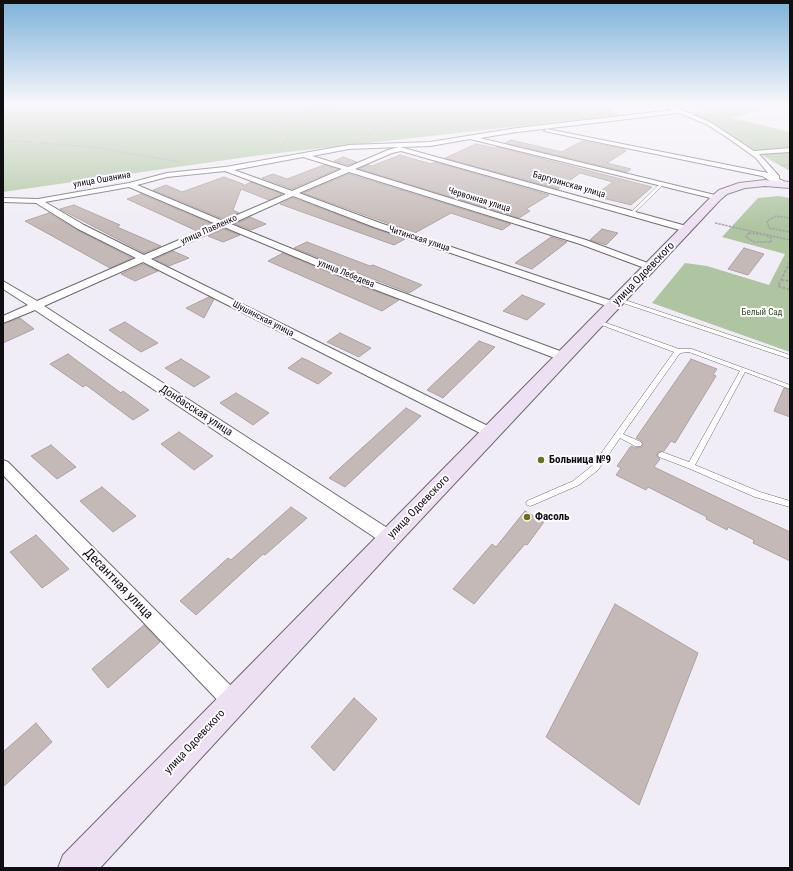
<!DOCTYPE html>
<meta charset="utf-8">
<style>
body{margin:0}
#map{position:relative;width:793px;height:871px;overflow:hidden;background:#f1edf6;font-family:"Roboto Condensed",sans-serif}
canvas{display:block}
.frame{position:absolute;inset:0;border:4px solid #0f0e11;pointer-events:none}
</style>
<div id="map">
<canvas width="793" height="871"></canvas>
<div class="frame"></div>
</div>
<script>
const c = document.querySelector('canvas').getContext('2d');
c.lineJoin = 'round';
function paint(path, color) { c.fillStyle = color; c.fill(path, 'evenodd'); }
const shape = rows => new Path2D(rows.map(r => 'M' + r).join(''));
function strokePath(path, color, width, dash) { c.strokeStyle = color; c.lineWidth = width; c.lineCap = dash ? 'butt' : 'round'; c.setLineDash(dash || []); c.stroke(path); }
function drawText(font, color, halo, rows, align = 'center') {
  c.font = font + ' "Roboto Condensed",sans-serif'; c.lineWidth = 4; c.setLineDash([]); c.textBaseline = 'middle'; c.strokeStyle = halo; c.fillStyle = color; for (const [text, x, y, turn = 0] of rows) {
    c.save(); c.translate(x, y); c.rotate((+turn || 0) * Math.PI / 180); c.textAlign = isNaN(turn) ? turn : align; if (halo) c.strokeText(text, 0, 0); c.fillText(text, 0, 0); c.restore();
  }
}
paint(shape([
 [3,105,605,105,619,115,261,155,3,192],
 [690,105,777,105,732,118,790,132,790,171,772,161,695,114,709,112,726,116],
 [778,196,790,198,790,352,652,303,685,263,707,266,769,285,785,254,722,237,758,198]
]), '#afc5a1');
const building = shape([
 [511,140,562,152,582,141,625,149,623,150,626,151,607,163,631,169,627,172,505,143,511,140],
 [476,144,495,148,497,147,652,187,631,205,594,196,613,182,580,173,558,189,445,158,476,144],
 [400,155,431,164,435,162,549,195,526,209,530,211,519,218,359,169,368,165,372,166,400,155],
 [343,157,357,162,348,165,334,161,343,157],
 [324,165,338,169,292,189,262,178,273,174,287,179,324,165],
 [349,174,511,224,502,230,451,213,415,233,303,193,349,174],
 [224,177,243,184,243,186,251,182,282,194,269,200,241,189,233,210,239,213,223,219,153,190,166,185,182,192,224,177],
 [141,194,212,224,197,231,127,199,141,194],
 [293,198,373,228,405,239,394,245,280,204,293,198],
 [74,205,120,225,117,227,161,246,144,253,60,209,74,205],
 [49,213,77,230,132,258,110,268,25,221,49,213],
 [250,217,266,224,251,230,235,224,250,217],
 [224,229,240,235,223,242,208,236,224,229],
 [602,229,618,233,606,245,590,240,602,229],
 [551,237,567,242,532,269,515,263,551,237],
 [307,242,370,266,373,265,422,285,409,293,294,248,307,242],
 [744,248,764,254,748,275,728,269,744,248],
 [173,251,189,258,169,266,155,259,173,251],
 [283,253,357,284,399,300,382,311,268,261,283,253],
 [143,264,158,271,135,281,121,274,143,264],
 [522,295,545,304,527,320,503,311,522,295],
 [209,297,214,299,204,318,186,308,209,297],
 [20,318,34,329,3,343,3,324,20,318],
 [125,322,158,343,141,352,109,330,125,322],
 [340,333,371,348,359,357,327,342,340,333],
 [479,341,495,347,443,398,427,390,479,341],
 [68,354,121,393,123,391,149,410,133,420,86,385,83,387,50,364,68,354],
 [302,358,307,360,332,373,318,384,288,368,302,358],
 [181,359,210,377,194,387,165,368,181,359],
 [691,359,717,369,713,375,716,376,675,443,671,441,664,451,658,452,657,456,660,459,654,467,790,532,790,561,753,543,754,540,728,527,727,530,706,519,707,517,648,487,646,490,616,475,621,468,617,466,631,446,635,448,642,447,642,441,636,438,691,359],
 [784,388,790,390,790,417,774,411,784,388],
 [236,393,269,413,253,425,220,403,236,393],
 [406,408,421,416,345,487,329,478,406,408],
 [179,432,213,456,194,470,161,444,179,432],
 [51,445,76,467,57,479,31,456,51,445],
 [102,487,136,516,113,532,80,501,102,487],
 [291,507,307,518,265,555,263,554,196,615,180,601,228,558,231,560,291,507],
 [525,511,544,522,527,545,525,544,474,604,453,589,492,544,496,547,525,511],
 [36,535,69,569,42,588,10,552,36,535],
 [615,604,698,653,639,805,546,737,615,604],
 [144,625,160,642,108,688,92,669,144,625],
 [354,698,377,719,334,771,311,747,354,698],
 [36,723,52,742,3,787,3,752,36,723]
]);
paint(building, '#c4b9b6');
strokePath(building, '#ada2a0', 1);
const lane = shape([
 [727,105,734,105,688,115,687,114,727,105],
 [660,184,663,185,632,215,630,215,630,213,660,184],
 [619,298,790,355,790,359,617,301,617,299,619,298],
 [598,320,679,349,692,349,790,385,790,389,745,372,695,465,760,492,790,501,790,507,755,497,688,468,659,457,658,455,659,453,662,452,689,462,740,371,689,352,680,353,623,434,641,442,642,444,641,446,635,446,620,438,598,470,579,485,533,505,530,506,527,505,526,503,527,501,573,481,592,466,674,352,596,323,596,321,598,320]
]);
const street = shape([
 [670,105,710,122,754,151,790,148,790,152,759,154,779,176,779,179,785,182,785,186,779,186,762,176,544,131,547,129,768,173,756,158,725,136,706,124,679,113,517,132,480,138,719,196,719,200,470,139,430,146,400,147,690,227,691,229,687,232,401,151,392,153,355,169,586,240,653,265,655,267,653,269,650,270,580,244,349,172,299,193,380,223,618,303,619,305,618,307,610,307,374,227,293,196,231,224,366,279,568,354,570,357,568,360,560,360,358,283,224,227,151,259,496,430,498,433,496,436,491,438,486,436,143,262,44,306,395,533,397,538,395,543,389,545,383,543,35,310,3,323,3,316,28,305,3,289,3,281,37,301,136,258,78,229,36,203,3,202,3,198,38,199,129,183,167,173,225,167,349,145,430,142,517,128,672,110,667,107,670,105],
 [399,147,388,150,348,167,312,156,349,149,399,147],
 [303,157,342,169,292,191,234,170,303,157],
 [225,171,286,194,223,221,137,185,167,177,225,171],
 [129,187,216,224,144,255,84,225,45,202,129,187],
 [3,460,8,462,240,695,243,702,240,709,233,712,226,709,3,475,3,460]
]);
const secondary = shape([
 [765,180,790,182,790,188,765,186,745,188,727,194,720,200,397,545,100,868,58,868,63,855,712,196,719,190,739,183,765,180]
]);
strokePath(lane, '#6d6971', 1);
strokePath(street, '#6d6971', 2);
strokePath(secondary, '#6d6971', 2);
strokePath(shape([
 [274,105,278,111,276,117,285,127,287,138,281,149],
 [278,115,338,107],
 [366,136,405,105],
 [3,140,94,147,179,162],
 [781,166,790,165]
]), '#a4a1a8', 1, [2, 1]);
strokePath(shape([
 [790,218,776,216,767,221,769,228,790,232],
 [715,223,790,240],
 [749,233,765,235,771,238,771,242,754,242,746,237,749,233]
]), '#a4a1a8', 1.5, [2.5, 1]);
strokePath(shape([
 [790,262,778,286,790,290],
 [781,280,790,281]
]), '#a4a1a8', 2, [3, 1.5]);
paint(lane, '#fff');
paint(street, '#fff');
paint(secondary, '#eee0f3');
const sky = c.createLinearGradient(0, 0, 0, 227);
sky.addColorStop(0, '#7cb2d9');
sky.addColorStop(0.46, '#f9f7fb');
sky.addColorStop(1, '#f9f7fb00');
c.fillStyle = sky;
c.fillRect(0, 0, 793, 227);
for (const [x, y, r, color] of [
 [541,460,4,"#6a7118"],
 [527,517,4,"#6a7118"]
]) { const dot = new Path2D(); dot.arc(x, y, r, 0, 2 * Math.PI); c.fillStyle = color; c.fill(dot); strokePath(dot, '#fdfbff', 1.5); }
drawText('9px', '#0f0e11', '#fdfbff', [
 ["улица Ошанина",102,180,-10],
 ["Баргузинская улица",569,185,16],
 ["Червонная улица",479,200,17],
 ["улица Павленко",209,230,-24],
 ["Читинская улица",419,239,18],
 ["улица Лебедева",346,274,22],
 ["Шушинская улица",263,319,27]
]);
drawText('9px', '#304f15', '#fdfbff', [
 ["Белый Сад",762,313]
]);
drawText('11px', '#0f0e11', '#fdfbff', [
 ["улица Одоевского",644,274,-46],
 ["Донбасская улица",196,411,33],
 ["улица Одоевского",419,507,-46],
 ["улица Одоевского",195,742,-47]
]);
drawText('bold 11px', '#0f0e11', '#fdfbff', [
 ["Больница №9",549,460],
 ["Фасоль",535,517]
], 'left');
drawText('13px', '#0f0e11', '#fdfbff', [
 ["Десантная улица",118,584,46]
]);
</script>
